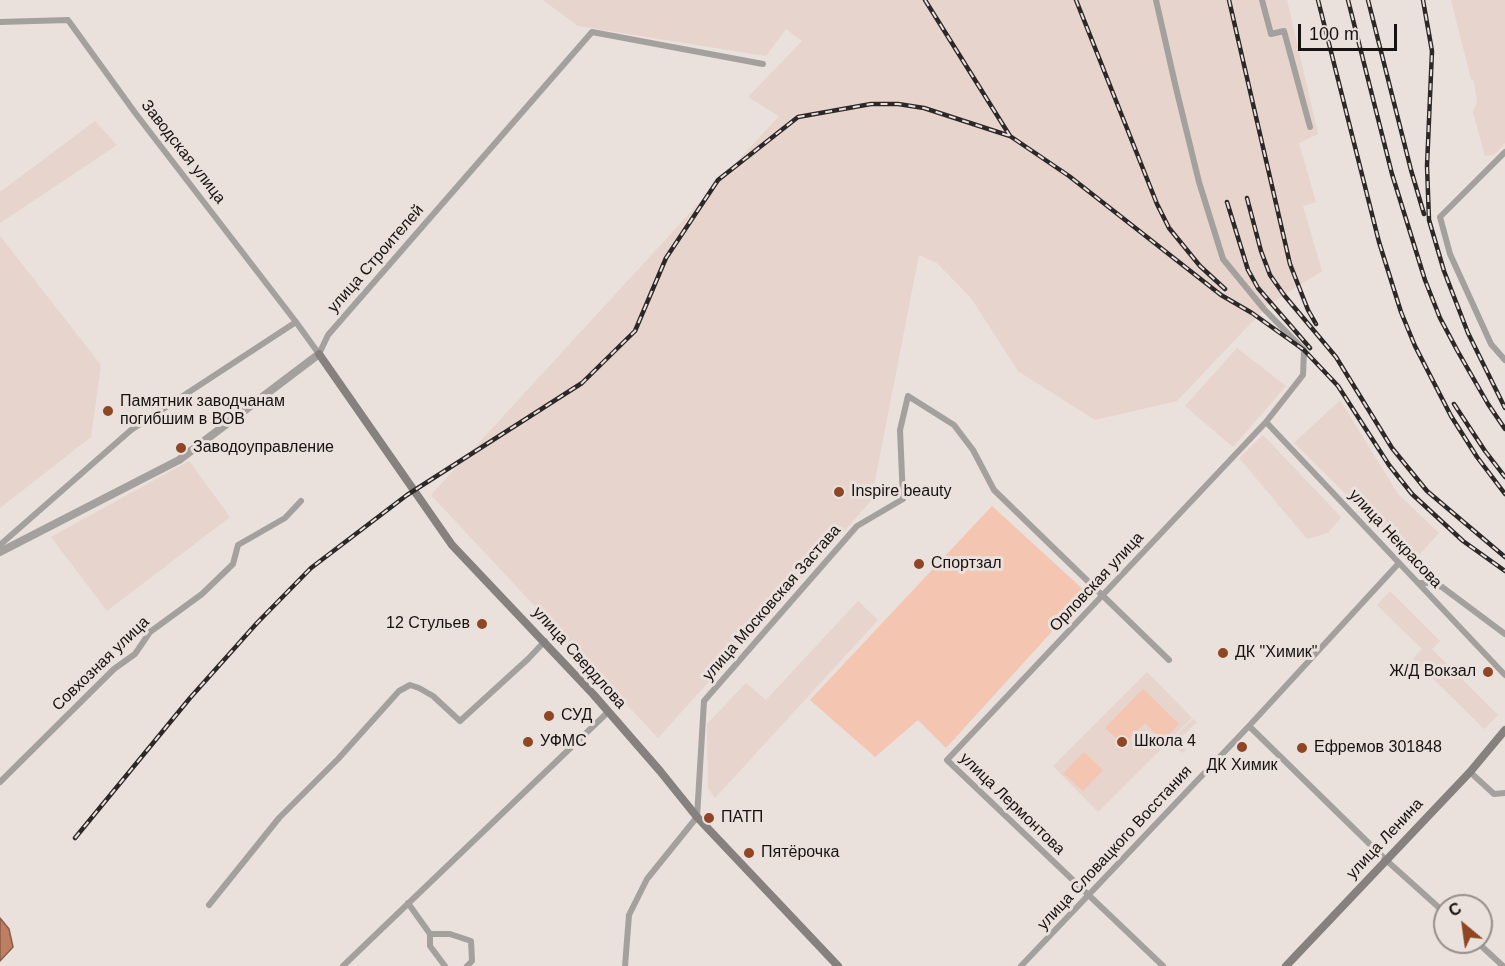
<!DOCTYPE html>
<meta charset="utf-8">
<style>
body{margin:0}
#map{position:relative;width:1505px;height:966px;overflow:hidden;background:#eae0dc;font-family:Arial,sans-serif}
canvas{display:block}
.north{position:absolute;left:1433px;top:894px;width:60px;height:60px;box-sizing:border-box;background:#eae0dc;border:2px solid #958e8b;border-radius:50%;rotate:331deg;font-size:16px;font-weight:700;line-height:24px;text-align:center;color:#161312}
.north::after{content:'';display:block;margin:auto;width:21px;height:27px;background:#8e4624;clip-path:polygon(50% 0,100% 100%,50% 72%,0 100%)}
.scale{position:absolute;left:1298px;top:24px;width:99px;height:27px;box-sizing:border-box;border:3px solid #161312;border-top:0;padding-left:8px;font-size:18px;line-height:21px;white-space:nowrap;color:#161312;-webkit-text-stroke:4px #eae0dc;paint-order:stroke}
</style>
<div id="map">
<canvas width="1505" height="966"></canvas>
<div class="north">С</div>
<div class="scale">100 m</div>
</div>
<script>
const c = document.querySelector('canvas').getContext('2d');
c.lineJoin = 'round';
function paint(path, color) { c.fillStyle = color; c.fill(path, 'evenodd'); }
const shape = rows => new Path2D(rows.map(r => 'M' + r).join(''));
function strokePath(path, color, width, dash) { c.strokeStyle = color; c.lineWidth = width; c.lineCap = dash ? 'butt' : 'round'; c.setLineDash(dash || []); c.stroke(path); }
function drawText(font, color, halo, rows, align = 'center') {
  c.font = font + ' Arial,sans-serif'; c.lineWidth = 6; c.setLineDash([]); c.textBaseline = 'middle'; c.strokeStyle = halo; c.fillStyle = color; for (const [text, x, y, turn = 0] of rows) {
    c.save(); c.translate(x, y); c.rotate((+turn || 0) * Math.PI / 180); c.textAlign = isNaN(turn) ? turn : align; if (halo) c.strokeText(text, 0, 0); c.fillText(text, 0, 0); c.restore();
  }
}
paint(shape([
 [543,0,1287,0,1318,134,1299,143,1316,202,1303,206,1322,271,1268,305,1177,401,1095,420,1018,371,971,298,937,263,919,255,871,501,658,738,431,495,779,116,748,97,802,41,786,29,766,56,578,26],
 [1451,0,1505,0,1505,143,1495,154,1485,156,1473,112,1477,102,1474,81,1471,79],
 [95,121,117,145,0,223,0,192],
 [0,236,101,365,91,437,0,508],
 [1237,348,1286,386,1233,447,1185,406],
 [1340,400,1398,494,1439,533,1414,561,1294,443],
 [1263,435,1341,517,1328,533,1307,539,1239,458],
 [189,461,230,517,107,611,51,537],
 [1390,591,1440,641,1432,649,1498,715,1484,729,1413,659,1422,649,1377,605],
 [858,601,878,620,715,798,708,788,707,724,746,683,766,700],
 [1147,672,1192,718,1098,812,1053,766],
 [1193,719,1197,722,1177,741,1186,750,1182,753,1170,741]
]), '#e6d4cd');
paint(shape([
 [992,506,1087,593,946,748,918,720,875,757,810,700],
 [1143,689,1179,724,1163,741,1145,723,1123,745,1105,728],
 [1084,752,1103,770,1083,791,1063,773]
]), '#f4c5b0');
const water = shape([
 [0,918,9,929,13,947,0,961,0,918]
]);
paint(water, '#bd7e62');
strokePath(water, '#8b5e4a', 1.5);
strokePath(shape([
 [1156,0,1176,88,1199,182,1223,259,1264,309,1304,350,1303,375,1266,422,947,760,1163,966],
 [1262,0,1271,34,1284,31,1310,127],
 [0,22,68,20,136,114,296,322,319,354,328,335,592,32,763,64],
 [1505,152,1440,217,1450,254,1491,344,1505,360],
 [1266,422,1505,675],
 [0,545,131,430,296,322],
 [1418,583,1428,583,1442,587,1505,634],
 [1249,726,1386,860,1445,913],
 [1470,772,1494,794,1505,793],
 [0,782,114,669,135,654,150,632,202,594,233,564,238,545,285,518,301,501],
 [408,903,430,934,430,946,445,966],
 [209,905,279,818,338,759,399,691,410,685,419,688,433,696,460,721,528,659,545,641],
 [430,934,450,934,471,941,472,961,467,966],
 [1477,942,1503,966],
 [343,966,608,712],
 [625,966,629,915,647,879,697,817,704,701,857,526,903,499,900,430,908,396,954,425,973,450,994,490,1169,660],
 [1021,966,1249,726,1399,563]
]), '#a4a09e', 6);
strokePath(shape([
 [0,552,179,460,319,354]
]), '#a4a09e', 8);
strokePath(shape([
 [319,354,452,545,593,694,660,771,697,817,838,966],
 [1286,966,1470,772,1505,730]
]), '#86807e', 8);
const rail = shape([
 [925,0,1010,136],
 [1076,0,1157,204,1169,228,1200,266,1225,289],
 [1229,0,1290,264,1308,310,1316,324],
 [1318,0,1379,242,1401,312,1415,346,1451,416,1477,457,1505,494],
 [1348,0,1392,174,1425,280,1440,318,1457,350,1488,404,1505,429],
 [1368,0,1411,170,1424,214],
 [1423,0,1432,51,1427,166,1429,220,1444,271,1468,333,1505,408],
 [1247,198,1261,251,1270,275,1284,295,1336,357,1392,448,1427,491,1505,557],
 [1227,202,1248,270,1258,288,1310,348],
 [1454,404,1485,451,1505,477],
 [75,838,190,698,257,623,311,568,407,495,582,383,635,331,666,258,718,180,798,117,871,104,898,104,924,108,1010,136,1069,176,1221,295,1252,313,1304,350,1338,386,1389,465,1412,494,1463,541,1505,571]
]);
strokePath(rail, '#2c2827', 4.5);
strokePath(rail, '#eae0dc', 2, [7]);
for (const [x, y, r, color] of [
 [108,411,6,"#8e4624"],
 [181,448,6,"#8e4624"],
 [839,492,6,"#8e4624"],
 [919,564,6,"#8e4624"],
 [482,624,6,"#8e4624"],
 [1223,653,6,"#8e4624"],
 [1488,672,6,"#8e4624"],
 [549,716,6,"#8e4624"],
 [528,742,6,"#8e4624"],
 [1122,742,6,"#8e4624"],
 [1242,747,6,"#8e4624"],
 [1302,748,6,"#8e4624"],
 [709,818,6,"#8e4624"],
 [749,853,6,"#8e4624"]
]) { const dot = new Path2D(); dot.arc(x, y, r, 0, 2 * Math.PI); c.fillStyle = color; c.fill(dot); strokePath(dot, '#eae0dc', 2); }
drawText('16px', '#161312', '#eae0dc', [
 ["Заводская улица",183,152,52],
 ["улица Строителей",376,259,-49],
 ["улица Некрасова",1395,539,47],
 ["Орловская улица",1097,582,-47],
 ["улица Московская Застава",772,603,-49],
 ["улица Свердлова",579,658,48],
 ["Совхозная улица",101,664,-44],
 ["улица Лермонтова",1012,804,44],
 ["улица Ленина",1385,839,-47],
 ["улица Словацкого Восстания",1115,848,-47]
]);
drawText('16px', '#161312', '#eae0dc', [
 ["Памятник заводчанам",120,402],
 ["погибшим в ВОВ",120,420],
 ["Заводоуправление",193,448],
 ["Inspire beauty",851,492],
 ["Спортзал",931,564],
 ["12 Стульев",470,624,"right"],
 ["ДК \"Химик\"",1235,653],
 ["Ж/Д Вокзал",1476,672,"right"],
 ["СУД",561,716],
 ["УФМС",540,742],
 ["Школа 4",1134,742],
 ["Ефремов 301848",1314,748],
 ["ДК Химик",1242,766,"center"],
 ["ПАТП",721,818],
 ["Пятёрочка",761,853]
], 'left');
</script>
